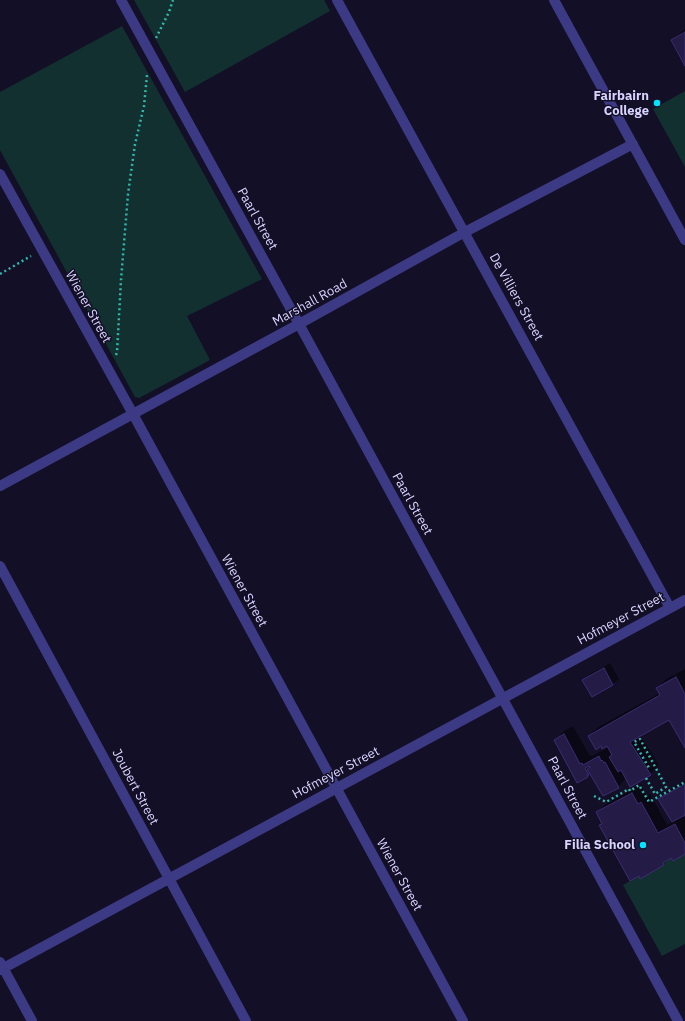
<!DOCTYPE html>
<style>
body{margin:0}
canvas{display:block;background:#130f26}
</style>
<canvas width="685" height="1021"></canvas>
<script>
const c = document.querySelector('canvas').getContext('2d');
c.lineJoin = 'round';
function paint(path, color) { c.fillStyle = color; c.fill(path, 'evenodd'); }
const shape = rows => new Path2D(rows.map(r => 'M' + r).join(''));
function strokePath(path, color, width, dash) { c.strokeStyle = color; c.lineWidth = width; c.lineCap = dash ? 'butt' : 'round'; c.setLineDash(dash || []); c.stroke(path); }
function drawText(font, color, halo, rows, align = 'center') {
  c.font = font + ' "IBM Plex Sans",sans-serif'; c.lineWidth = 3; c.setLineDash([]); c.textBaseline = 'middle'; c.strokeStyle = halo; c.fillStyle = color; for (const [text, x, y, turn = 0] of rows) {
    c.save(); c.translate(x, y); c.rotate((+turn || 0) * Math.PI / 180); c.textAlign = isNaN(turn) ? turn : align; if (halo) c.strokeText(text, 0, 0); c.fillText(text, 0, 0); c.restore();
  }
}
paint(shape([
 [134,0,324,0,330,11,185,92],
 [122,26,262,279,187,316,210,360,139,398,135,397,0,150,0,92],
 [685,91,685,167,653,109],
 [685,854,685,944,662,956,623,885,639,876,640,878,664,865,663,863,671,858,673,861]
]), '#12302f');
paint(shape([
 [685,29,685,64,672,40],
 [610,663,619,679,613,684,583,680,589,675],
 [685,669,685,746,670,719,640,735,659,765,650,774,626,778,618,787,591,773,587,776,555,740,564,731,573,726,590,756,591,755,592,756,609,747,607,745,601,745,589,736,598,727,660,693,657,688,666,679],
 [685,781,685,814,683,815,685,818,685,853,672,856,664,864,640,877,601,825,603,823,597,813,606,804,641,784,647,796,650,794,667,825,673,822,660,799,669,790]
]), '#0007');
const building = shape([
 [685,32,685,66,671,40,685,32],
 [604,668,613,685,592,697,582,680,604,668],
 [676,677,685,694,685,748,669,720,630,742,651,775,630,787,621,770,618,772,609,757,612,755,607,746,602,749,601,746,596,750,588,736,660,695,656,688,676,677],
 [564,734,580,764,582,763,583,765,599,756,601,761,602,760,604,763,605,762,619,788,603,796,587,769,590,767,589,766,585,768,589,775,587,775,588,777,577,783,554,740,564,734],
 [685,784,685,815,672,822,658,799,685,784],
 [632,793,638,804,641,802,658,833,675,824,685,843,685,854,673,861,671,858,663,863,664,865,640,879,639,876,630,881,599,825,602,824,596,812,632,793]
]);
paint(building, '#241b47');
strokePath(building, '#3b2d73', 1);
strokePath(shape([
 [156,38,169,12,173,0],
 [0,274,31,256],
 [116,355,117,352,121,280,128,194,135,144,144,106,147,75],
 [646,778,655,794,666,787,640,739,634,742,649,768],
 [594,796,606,802,629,789,630,791,639,785,649,802,685,782]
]), '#2fb8b0', 2.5, [2, 3]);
strokePath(shape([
 [121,0,299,324,678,1021],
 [337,0,670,608],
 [554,0,685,240],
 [0,174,133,414,463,1021],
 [0,486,299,324,465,232,633,144],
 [0,566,246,1021],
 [0,962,32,1021],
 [0,970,685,600]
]), '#3d3a85', 10);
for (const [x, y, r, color] of [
 [657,103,4,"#00e5ff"],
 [643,845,4,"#00e5ff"]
]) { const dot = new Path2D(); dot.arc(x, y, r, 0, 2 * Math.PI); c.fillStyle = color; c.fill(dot); strokePath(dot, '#130f26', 1.5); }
drawText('bold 13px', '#d9d4ff', '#130f26', [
 ["Fairbairn",649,96],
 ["College",649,111],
 ["Filia School",635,845]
], 'right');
drawText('13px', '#d9d4ff', '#130f26', [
 ["Paarl Street",257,219,61],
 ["De Villiers Street",516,297,61],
 ["Marshall Road",310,303,-29],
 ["Wiener Street",88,307,61],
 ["Paarl Street",412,504,61],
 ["Wiener Street",244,591,61],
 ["Hofmeyer Street",621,619,-28],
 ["Hofmeyer Street",336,773,-28],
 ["Joubert Street",135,787,62],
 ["Paarl Street",567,788,62],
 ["Wiener Street",399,875,61]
]);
</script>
